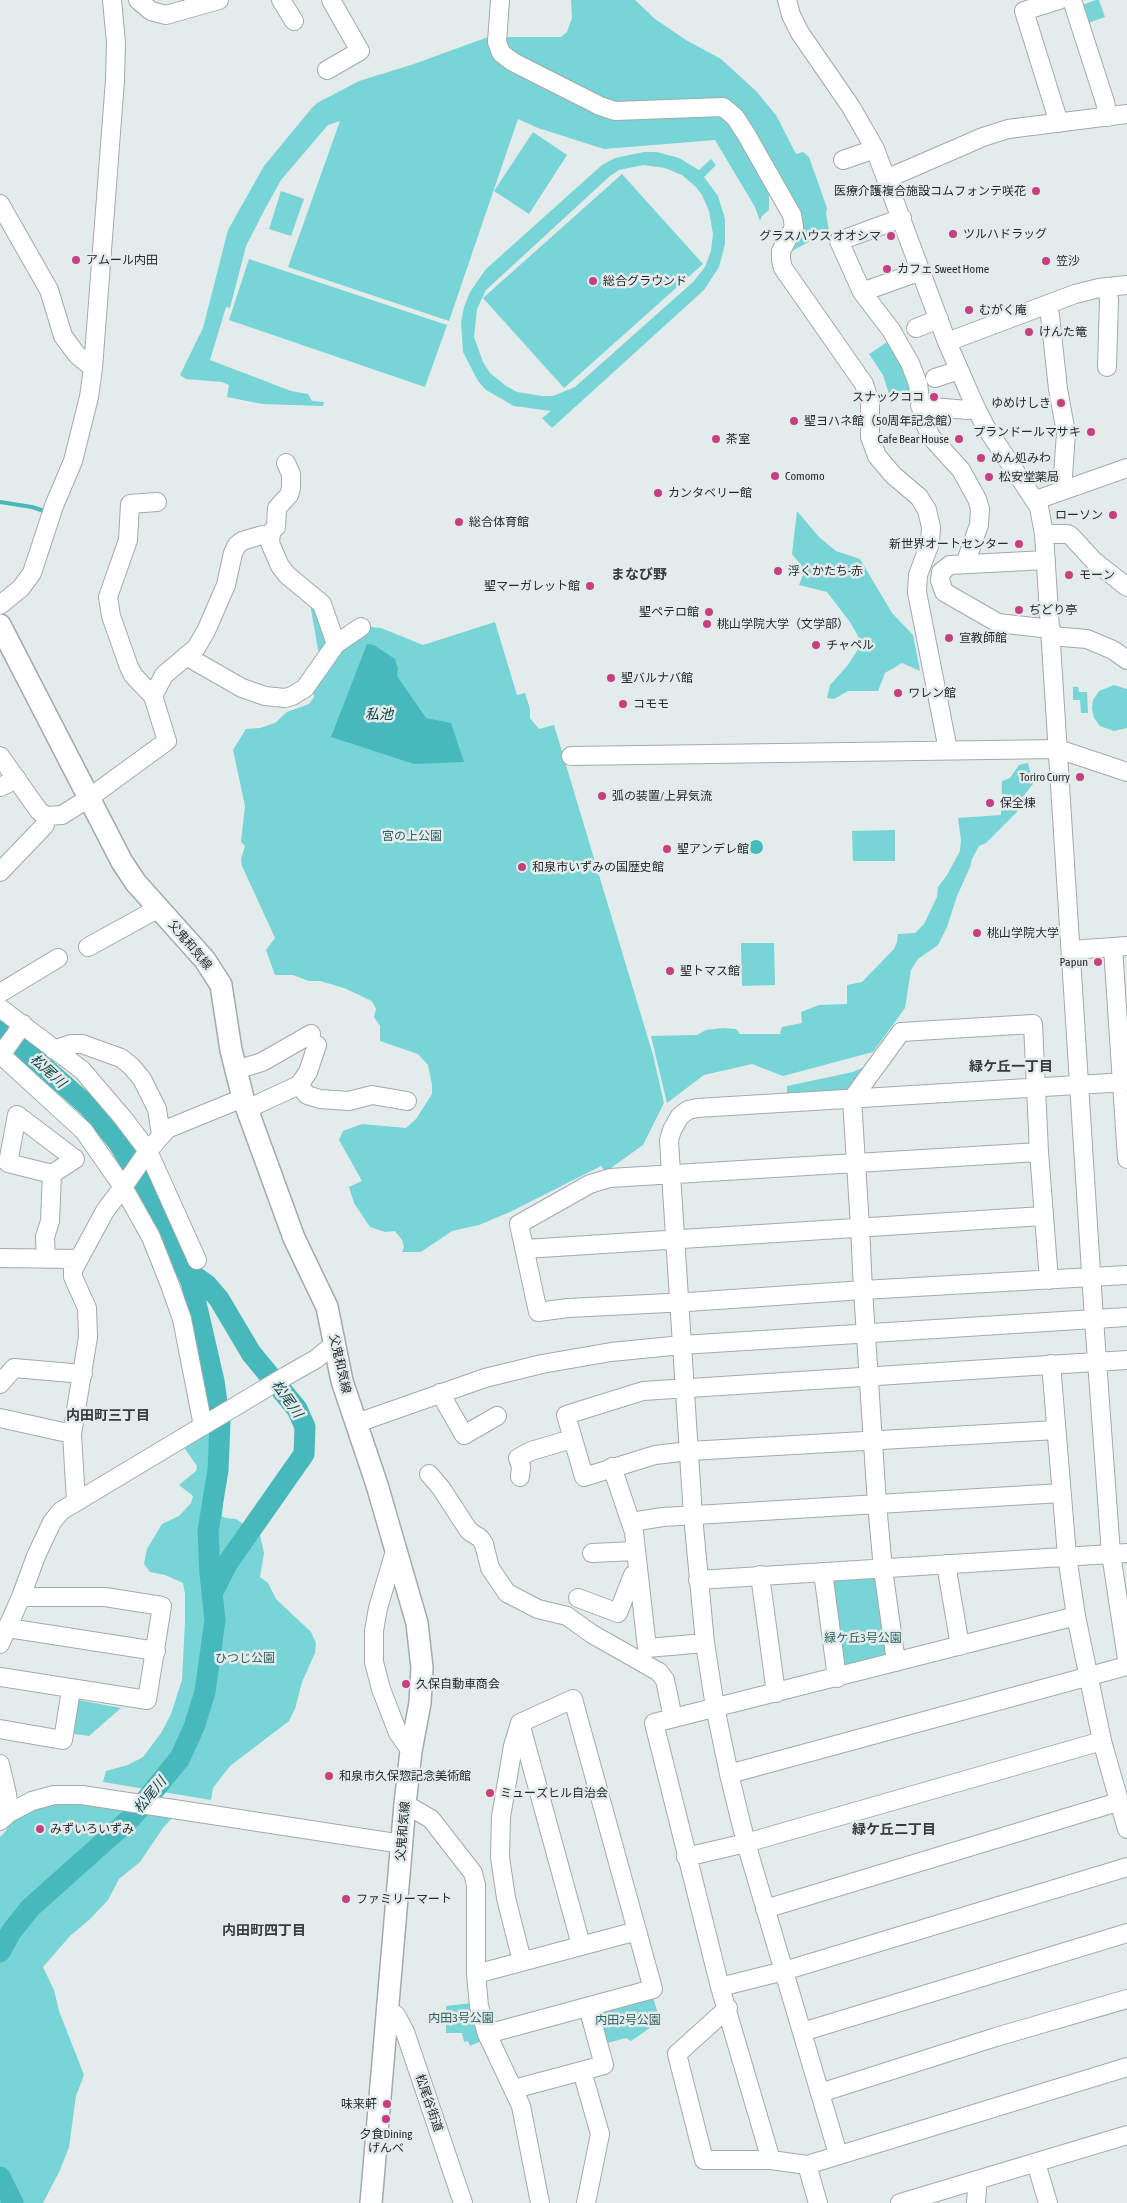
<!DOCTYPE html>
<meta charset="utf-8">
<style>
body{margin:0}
canvas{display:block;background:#e3ebeb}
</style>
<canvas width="1127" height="2203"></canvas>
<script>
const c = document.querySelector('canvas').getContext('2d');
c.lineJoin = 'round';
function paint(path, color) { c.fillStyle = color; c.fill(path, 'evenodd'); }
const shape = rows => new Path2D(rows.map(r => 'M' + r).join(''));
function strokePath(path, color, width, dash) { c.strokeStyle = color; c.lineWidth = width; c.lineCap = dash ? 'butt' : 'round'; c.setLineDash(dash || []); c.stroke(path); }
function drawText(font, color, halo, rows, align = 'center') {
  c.font = font + ' "Asap Condensed","Noto Sans JP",sans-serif'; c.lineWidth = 5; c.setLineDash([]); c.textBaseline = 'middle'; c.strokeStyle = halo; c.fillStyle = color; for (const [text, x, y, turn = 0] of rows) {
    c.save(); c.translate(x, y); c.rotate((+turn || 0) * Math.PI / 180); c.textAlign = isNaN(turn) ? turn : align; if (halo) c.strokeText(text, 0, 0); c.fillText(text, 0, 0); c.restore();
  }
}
paint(shape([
 [571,0,635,0,655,19,686,40,721,59,756,91,776,115,796,154,803,152,809,157,827,208,826,213,829,231,788,253,798,229,740,114,618,106,513,57,501,37,561,37,567,32,572,18],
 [1096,0,1099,0,1105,17,1085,24,1079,6],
 [491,36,492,47,602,112,721,111,769,185,769,210,762,216,760,221,755,207,715,140,604,149,538,128,518,119,449,321,288,267,340,121,328,125,281,180,265,209,246,246,230,308,226,307,210,360,291,391,308,394,312,401,324,402,323,406,262,404,227,397,229,385,222,382,186,379,180,375,203,328,228,230,264,166,311,109,317,103,359,81,411,65],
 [533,132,567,155,529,214,494,191],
 [644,152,657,152,679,158,699,170,711,159,716,165,704,177,718,196,725,219,725,244,719,267,704,290,552,428,542,418,551,411,514,406,486,390,478,381,463,352,461,322,464,307,470,292,486,269,602,165,615,158],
 [643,165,665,168,682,175,696,187,702,195,709,211,713,234,711,251,705,267,693,282,575,387,553,396,542,396,517,392,506,386,490,373,483,362,474,337,477,309,486,290,610,176,619,170],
 [622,174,703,264,564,388,483,298],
 [281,191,304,199,291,236,269,229],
 [249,259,447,325,425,387,229,320],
 [892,339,915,400,889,394,883,375,869,354],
 [797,511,819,537,836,551,860,559,892,613,913,635,920,671,902,663,885,673,878,691,848,691,834,699,827,698,830,685,848,665,862,643,850,622,827,592,799,585,805,570,792,554],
 [309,598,332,644,320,661],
 [495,622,517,695,525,693,530,709,530,718,539,729,554,725,653,1055,664,1103,643,1145,611,1168,604,1170,601,1166,510,1212,479,1225,452,1231,421,1252,402,1252,404,1247,402,1240,395,1231,385,1232,370,1227,354,1203,349,1187,362,1181,339,1140,343,1131,362,1124,406,1128,416,1119,432,1094,432,1085,428,1065,418,1054,380,1041,380,1026,374,1017,376,1009,372,1001,344,988,320,981,309,981,293,975,275,975,266,950,275,938,242,866,241,859,245,846,241,842,245,806,233,750,246,729,260,728,275,723,287,712,309,704,314,697,312,686,352,635,370,627,381,628,423,645],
 [1114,685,1127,689,1127,728,1114,731,1100,726,1094,718,1092,709,1093,700,1099,691],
 [1073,687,1078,687,1079,692,1087,692,1088,713,1081,713,1080,700,1073,700],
 [1028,763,1033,784,1021,799,1017,812,986,843,979,846,972,859,970,867,957,896,947,927,938,945,918,959,911,970,905,1008,873,1052,783,1076,752,1064,704,1075,667,1103,651,1036,697,1035,706,1030,723,1028,736,1029,740,1034,780,1034,782,1027,802,1023,801,1012,819,1005,847,1004,847,985,862,982,894,949,897,942,898,934,915,933,924,924,937,897,938,887,947,875,960,851,961,840,958,818,1001,815,1002,781,1010,778,1019,765],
 [895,830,895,861,853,861,852,831],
 [741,943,774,943,775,985,742,986],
 [868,1065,851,1090,787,1097,787,1086,853,1072],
 [230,1410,222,1516,225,1518,236,1519,260,1535,264,1553,260,1577,268,1583,276,1599,311,1632,316,1643,315,1653,302,1682,295,1709,289,1721,230,1766,213,1788,211,1800,103,1782,106,1771,128,1765,143,1757,161,1733,171,1714,182,1680,185,1622,185,1594,183,1583,165,1575,150,1572,144,1564,147,1549,162,1524,179,1516,191,1503,193,1496,179,1485,196,1471,197,1466,181,1443],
 [876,1575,890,1655,846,1669,842,1666,834,1580,836,1577],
 [73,1699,121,1708,89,1736,67,1733],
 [65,1802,173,1817,163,1828,140,1862,119,1879,108,1900,89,1920,70,1936,43,1967,54,1990,59,2011,84,2075,76,2096,69,2147,60,2170,43,2203,0,2203,0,1837,6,1831,9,1820,41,1806],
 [652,1994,658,2014,663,2019,631,2041,626,2038,604,2044,596,2014],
 [471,2003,484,2040,470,2046,468,2041,464,2042,462,2033,446,2033,446,2006]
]), '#77d5d8');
paint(shape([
 [367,644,374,645,395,659,398,669,397,676,426,718,451,723,464,762,414,764,331,737],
 '749 847a7 7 0 1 1 14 0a7 7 0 1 1-14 0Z'
]), '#47b9bd');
strokePath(shape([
 [0,502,32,507,47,512]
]), '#47b9bd', 4);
strokePath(shape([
 [0,1028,89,1107,118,1142,150,1195,191,1281,214,1381,220,1423,218,1470,208,1531,210,1574,215,1620,205,1692,194,1727,180,1758,132,1817,30,1908,11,1932,0,1952],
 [186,1270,207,1285,219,1299,251,1353,297,1409,305,1427,304,1454,227,1564,213,1592],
 [0,2177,13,2203]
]), '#47b9bd', 21);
const minor = shape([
 [138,0,151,11,166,15,219,0],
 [281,0,294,21],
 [500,0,497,42,501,53,513,62,600,106,615,111,723,107,735,117,746,134,792,215,794,227,781,251,781,260,783,268,864,384,870,403,870,437,877,456,893,475,919,497,927,510,931,527,930,543,918,575,917,592,948,750],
 [1059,0,1024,11,1059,123],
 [1072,0,1105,102,1108,117],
 [327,70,360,51,331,0],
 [843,160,875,149],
 [886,179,983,137,1008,129,1127,114],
 [0,204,49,290,63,336,77,355,93,368],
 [902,218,839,241,862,292,891,330,910,363,918,384,923,420,931,437,961,470,977,499,980,509,979,525,965,564],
 [862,292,921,271],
 [1046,305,1050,315,1058,389,1066,433,1062,490],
 [916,328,939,319],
 [947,342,1075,294,1099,288,1127,285],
 [1107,367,1109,300,1107,287],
 [935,378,959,370],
 [920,406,968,410,975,406],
 [286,463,291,474,291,488,289,495,277,508,276,527,271,532,270,543,280,566,287,575,322,604,336,644],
 [1036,500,1127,468],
 [1044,534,1068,534,1071,536,1094,561,1127,587],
 [1046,560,950,565,941,572,940,580,944,592,998,623,1051,629],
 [0,605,21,588,32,573,54,506,73,461,89,397,93,368,115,80,116,43,112,0],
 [1051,636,1087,639,1113,650,1127,660],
 [186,656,242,688,265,696,285,698,292,696,305,688,336,644,361,627],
 [153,696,133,675,129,667,111,616,108,597,128,540,130,504,157,502],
 [0,756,39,811,46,816],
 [571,756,1058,749,1127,772],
 [0,787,17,779],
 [0,872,45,825,46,816,62,815,89,798,167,741,153,696,164,675,196,648,206,631,226,585,233,553,237,545,242,541,262,535,269,537],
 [88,947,159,908],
 [1113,947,1127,1159],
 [1071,950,1127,946],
 [0,993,58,958],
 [0,1008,82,1070,123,1118,148,1151,197,1260],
 [54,1050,71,1044,82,1044,121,1058,131,1066,142,1079,157,1109,161,1135],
 [0,1054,84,1131,123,1187,105,1211,73,1270,73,1277,87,1308,88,1337,72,1434,76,1501],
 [1,1055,23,1024],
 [236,1070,262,1062,311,1034],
 [299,1085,307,1095,320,1099,349,1101,372,1095,407,1101],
 [247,1109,299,1085,308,1072,317,1045],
 [17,1115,75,1159,52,1174,8,1163,17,1115],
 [1039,1152,1049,1280],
 [525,1249,1043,1216],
 [0,1258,78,1259],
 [46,1259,45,1237,50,1221,52,1174],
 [1127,1317,1094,1319,1111,1554,1127,1659],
 [1051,1364,1067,1556,1076,1616,1102,1741,1127,1829],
 [0,1384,14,1368,83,1374],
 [440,1393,464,1435,497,1416],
 [0,1418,72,1434],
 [357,1423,485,1378,542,1364,611,1352,682,1345,1094,1319,1044,534,1039,507,985,426,975,406,947,342,875,149,851,107,800,33,791,15,787,0],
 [203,1426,182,1319,170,1285,151,1237,123,1187,148,1151,167,1129,243,1098],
 [1056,1430,689,1451,655,1455,584,1477,566,1415,643,1391,1127,1360],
 [612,1467,634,1532,647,1648,705,1643],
 [429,1474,441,1488,469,1531,480,1538,484,1544,490,1568,507,1593,538,1609,567,1616,592,1634,659,1672,665,1680,673,1718],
 [520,1477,521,1467,518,1458,531,1451,572,1439],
 [631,1522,663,1517,1061,1493],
 [395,1551,378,1608,374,1631,374,1662,381,1689,398,1733,411,1751],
 [592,1553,636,1551],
 [946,1564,960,1646],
 [823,1572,837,1678],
 [760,1575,776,1693],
 [698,1580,1127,1553],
 [578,1598,618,1613,633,1575,638,1575],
 [8,1628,156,1651],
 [0,1644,21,1597,36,1556,52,1522,61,1511,286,1376,316,1359,327,1350,336,1346],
 [896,1662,883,1569,877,1504,863,1290,860,1227,852,1099,901,1032,1033,1024,1039,1152,856,1163,610,1178,590,1184,519,1224,538,1312,568,1308,688,1302,863,1290,1127,1275],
 [0,1677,147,1700,162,1606,105,1597,21,1597],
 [520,1723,581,1945],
 [0,1729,63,1740,71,1690],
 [0,1764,7,1794,9,1813],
 [729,1774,1127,1666],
 [405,1804,431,1819,473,1873,476,1885,476,1974,479,2006,487,2034,521,2106,540,2203],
 [0,1821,9,1813,32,1801,54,1795,82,1795,402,1844],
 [686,1857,746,1843,1102,1741],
 [765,1909,1118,1802],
 [522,1961,506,1898,500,1857,501,1817,513,1746,520,1723,573,1699,637,1931],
 [476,1974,637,1931,653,1989,487,2034],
 [720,1987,784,1971,1127,1867],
 [728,2008,677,2054,704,2160,771,2160,807,2165,1127,2067],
 [386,2009,396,2015,405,2032,463,2203],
 [802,2032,1127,1933],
 [582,2071,600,2134,586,2203],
 [514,2089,604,2065,588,2007],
 [820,2093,996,2037,1127,1999],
 [838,2154,746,1843,729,1774,715,1707,705,1643,693,1516,671,1174,669,1140,672,1130,680,1116,688,1110,697,1108,1127,1082],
 [771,2160,720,1987,654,1723,1076,1616],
 [1036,2163,1048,2203],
 [807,2165,818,2203],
 [976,2181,977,2189,976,2203],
 [900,2203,1127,2135]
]);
const major = shape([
 [0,625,122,862,136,883,205,960,221,985,231,1050,243,1098,294,1238,327,1307,342,1381,377,1485,417,1623,422,1668,420,1703,411,1751,405,1804,371,2203]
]);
strokePath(minor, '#a2aaaa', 20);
strokePath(major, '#a2aaaa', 24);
strokePath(minor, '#fff', 18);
strokePath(major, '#fff', 21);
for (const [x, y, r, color] of [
 [1036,191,5,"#c64080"],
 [953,234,5,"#c64080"],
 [891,236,5,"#c64080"],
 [76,260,5,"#c64080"],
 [1046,261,5,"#c64080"],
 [887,269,5,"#c64080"],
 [593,281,5,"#c64080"],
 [969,310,5,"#c64080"],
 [1029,332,5,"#c64080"],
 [934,397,5,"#c64080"],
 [1061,403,5,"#c64080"],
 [794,421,5,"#c64080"],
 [1091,432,5,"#c64080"],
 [716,439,5,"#c64080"],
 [959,439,5,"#c64080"],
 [981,458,5,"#c64080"],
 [775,476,5,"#c64080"],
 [989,477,5,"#c64080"],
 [658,493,5,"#c64080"],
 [1113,515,5,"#c64080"],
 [459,522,5,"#c64080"],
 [1019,544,5,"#c64080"],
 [778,571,5,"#c64080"],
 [1069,575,5,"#c64080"],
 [590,586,5,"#c64080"],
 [1019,610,5,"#c64080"],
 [709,612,5,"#c64080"],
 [707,624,5,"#c64080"],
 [949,638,5,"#c64080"],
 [816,645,5,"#c64080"],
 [611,678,5,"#c64080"],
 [898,693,5,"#c64080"],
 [623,704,5,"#c64080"],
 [1080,777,5,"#c64080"],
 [602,796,5,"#c64080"],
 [990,803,5,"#c64080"],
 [667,849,5,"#c64080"],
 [522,867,5,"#c64080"],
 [977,933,5,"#c64080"],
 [1098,962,5,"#c64080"],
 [670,971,5,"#c64080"],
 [406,1684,5,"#c64080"],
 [329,1776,5,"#c64080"],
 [490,1793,5,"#c64080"],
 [40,1829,5,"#c64080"],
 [346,1899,5,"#c64080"],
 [387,2104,5,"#c64080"],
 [386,2119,5,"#c64080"]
]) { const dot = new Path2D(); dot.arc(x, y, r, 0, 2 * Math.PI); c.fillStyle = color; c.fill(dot); strokePath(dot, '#e3ebeb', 2); }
drawText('12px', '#272a2a', '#e3ebeb', [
 ["医療介護複合施設コムフォンテ咲花",1026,191,"right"],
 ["ツルハドラッグ",963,234],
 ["グラスハウス オオシマ",881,236,"right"],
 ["アムール内田",86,260],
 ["笠沙",1056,261],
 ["カフェ Sweet Home",897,269],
 ["総合グラウンド",603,281],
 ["むがく庵",979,310],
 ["けんた篭",1039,332],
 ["スナックココ",924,397,"right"],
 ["ゆめけしき",1051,403,"right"],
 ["聖ヨハネ館（50周年記念館）",804,421],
 ["プランドールマサキ",1081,432,"right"],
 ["茶室",726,439],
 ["Cafe Bear House",949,439,"right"],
 ["めん処みわ",991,458],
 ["Comomo",785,476],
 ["松安堂薬局",999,477],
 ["カンタベリー館",668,493],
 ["ローソン",1103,515,"right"],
 ["総合体育館",469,522],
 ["新世界オートセンター",1009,544,"right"],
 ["浮くかたち-赤",788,571],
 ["モーン",1079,575],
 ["聖マーガレット館",580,586,"right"],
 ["ぢどり亭",1029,610],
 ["聖ペテロ館",699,612,"right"],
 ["桃山学院大学（文学部）",717,624],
 ["宣教師館",959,638],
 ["チャペル",826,645],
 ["聖バルナバ館",621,678],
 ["ワレン館",908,693],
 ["コモモ",633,704],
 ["Toriro Curry",1070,777,"right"],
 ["弧の装置/上昇気流",612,796],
 ["保全棟",1000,803],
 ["聖アンデレ館",677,849],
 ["和泉市いずみの国歴史館",532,867],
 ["桃山学院大学",987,933],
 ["Papun",1088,962,"right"],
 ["聖トマス館",680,971],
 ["久保自動車商会",416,1684],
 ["和泉市久保惣記念美術館",339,1776],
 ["ミューズヒル自治会",500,1793],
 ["みずいろいずみ",50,1829],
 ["ファミリーマート",356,1899],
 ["味来軒",377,2104,"right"],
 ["夕食Dining",386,2134,"center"],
 ["げんべ",386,2148,"center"]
], 'left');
drawText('12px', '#2f6061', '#e3ebeb', [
 ["宮の上公園",412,836],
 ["緑ケ丘3号公園",863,1638],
 ["ひつじ公園",245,1658],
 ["内田3号公園",461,2018],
 ["内田2号公園",628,2020]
]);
drawText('12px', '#272a2a', '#e3ebeb', [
 ["父鬼和気線",190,945,50],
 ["父鬼和気線",340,1364,77],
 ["父鬼和気線",403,1831,-85],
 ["松尾谷街道",429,2103,71]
]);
drawText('bold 14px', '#353c3c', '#e3ebeb', [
 ["まなび野",639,575],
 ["緑ケ丘一丁目",1011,1067],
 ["内田町三丁目",108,1416],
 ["緑ケ丘二丁目",894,1830],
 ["内田町四丁目",264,1931]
]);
drawText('italic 14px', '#114446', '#e3ebeb', [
 ["私池",379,715],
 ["松尾川",48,1071,42],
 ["松尾川",287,1399,55],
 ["松尾川",150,1795,-50]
]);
</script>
